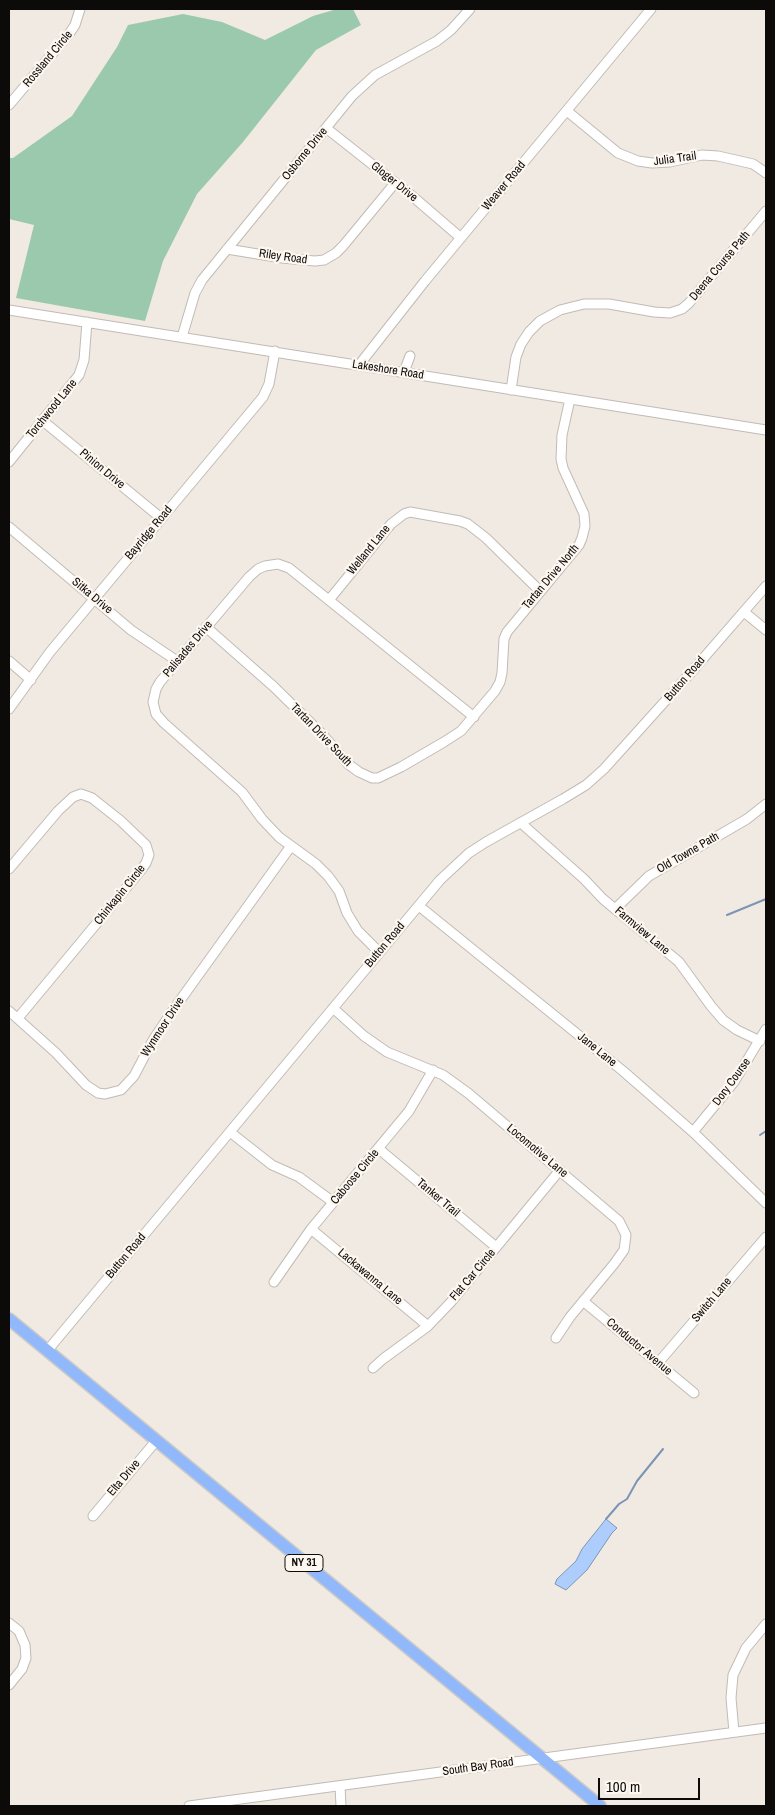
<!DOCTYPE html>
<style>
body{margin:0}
#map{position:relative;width:775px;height:1815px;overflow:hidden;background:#f0eae3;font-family:"Archivo Narrow",sans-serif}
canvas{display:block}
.frame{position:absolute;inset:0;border:10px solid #0d0b09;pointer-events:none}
.scale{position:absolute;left:598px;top:1778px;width:102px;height:22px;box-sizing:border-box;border:2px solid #0d0b09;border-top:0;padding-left:6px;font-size:15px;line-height:18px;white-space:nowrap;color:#0d0b09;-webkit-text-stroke:4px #fdf7f0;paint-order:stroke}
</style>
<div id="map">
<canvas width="775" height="1815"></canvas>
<div class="frame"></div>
<div class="scale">100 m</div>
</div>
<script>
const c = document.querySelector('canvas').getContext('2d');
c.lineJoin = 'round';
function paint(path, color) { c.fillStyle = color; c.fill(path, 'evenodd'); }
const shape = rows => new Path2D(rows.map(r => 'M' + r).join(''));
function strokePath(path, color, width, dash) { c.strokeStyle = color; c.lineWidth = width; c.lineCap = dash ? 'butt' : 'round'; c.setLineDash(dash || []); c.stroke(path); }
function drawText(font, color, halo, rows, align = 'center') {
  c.font = font + ' "Archivo Narrow",sans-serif'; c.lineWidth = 4.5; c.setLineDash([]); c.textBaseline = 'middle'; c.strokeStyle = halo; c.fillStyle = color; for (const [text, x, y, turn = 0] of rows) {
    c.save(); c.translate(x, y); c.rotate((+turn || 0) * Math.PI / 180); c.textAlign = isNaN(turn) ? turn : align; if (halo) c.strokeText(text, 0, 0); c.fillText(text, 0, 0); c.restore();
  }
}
paint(shape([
 [337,9,353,9,361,25,316,50,243,142,197,194,163,261,145,321,16,298,34,225,9,219,9,158,13,158,72,116,117,47,128,25,183,14,222,22,265,40,313,16]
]), '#9bc9ae');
const water = shape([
 [606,1519,617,1528,612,1533,587,1570,566,1590,555,1584,557,1579,576,1561,582,1549,606,1519]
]);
paint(water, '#adcefd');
strokePath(water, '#7d94b4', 1);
strokePath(shape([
 [727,915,766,899],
 [760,1135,766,1131],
 [606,1519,619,1504,627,1499,637,1481,663,1449]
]), '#7d94b4', 2);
const minor = shape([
 [9,105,69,34,75,25,80,9],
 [567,111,618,153,638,161,652,163,670,162,702,155,718,156,753,164,766,173],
 [326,128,411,195,461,238],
 [227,249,282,258,315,261,324,260,336,253,343,246,395,183],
 [9,310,766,430],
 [182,337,195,293,202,280,352,96,375,75,437,41,451,30,470,9],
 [359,365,425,281,651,9],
 [404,372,410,356],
 [511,390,516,357,521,344,529,332,540,321,560,310,584,304,609,304,654,312,670,313,682,309,689,303,766,211],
 [43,421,161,518],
 [9,462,79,375,84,360,87,322],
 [9,527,131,630,177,661],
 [329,600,391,524,404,514,410,512,460,521,468,524,486,538,540,591],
 [744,612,766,630],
 [206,627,273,686,323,735,348,764,359,772,372,778,378,778,401,767,444,742,461,731,495,691,500,682,502,673,504,639,507,632,579,545,582,538,585,526,584,514,563,468,561,459,562,435,570,399],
 [9,661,31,680],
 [9,709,50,652,263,397,269,384,275,351],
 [521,823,584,879,603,899,679,962,711,1006,723,1020,737,1030,760,1041],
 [9,869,58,811,73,797,81,794,92,798,121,821,146,845,149,855,146,863,141,870,18,1018],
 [419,906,623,1071,693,1132,766,1203],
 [615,909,649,876,747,819,766,804],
 [379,952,358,931,347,913,339,891,328,876,316,864,279,837,262,819,242,792,164,723,156,714,153,702,156,689,160,682,249,577,258,569,265,566,278,564,289,568,474,717],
 [333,1008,364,1036,387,1052,443,1075,468,1093,619,1221,626,1235,624,1250,614,1264,570,1317,556,1338],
 [9,1011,56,1053,86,1085,98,1093,105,1094,121,1090,134,1076,153,1040,171,1013,291,846],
 [230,1132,272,1165,299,1177,333,1202],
 [693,1132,734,1082,766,1029],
 [379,1149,496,1247],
 [311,1229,428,1326],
 [274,1282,311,1229,409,1111,433,1070],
 [583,1301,694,1393],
 [47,1351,440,880,469,853,486,842,563,799,586,785,604,769,694,669,766,586],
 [658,1363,766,1237],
 [373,1368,383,1359,428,1326,451,1302,560,1170],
 [93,1516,156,1441],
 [9,1623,19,1631,25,1645,26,1658,22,1669,9,1685],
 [734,1732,731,1698,733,1675,746,1648,766,1624],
 [340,1786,341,1806],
 [189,1806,766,1728]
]);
const major = shape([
 [9,1319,600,1806]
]);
strokePath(minor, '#c1bbb5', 11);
strokePath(major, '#cac9c9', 14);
strokePath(minor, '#fff', 9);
strokePath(major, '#91b8fb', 11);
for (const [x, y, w] of [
 [304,1563,38]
]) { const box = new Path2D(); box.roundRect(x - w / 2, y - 8.5, w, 17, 4); c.fillStyle = '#fdf7f0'; c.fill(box); strokePath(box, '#0d0b09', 1); }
drawText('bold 11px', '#0d0b09', null, [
 ["NY 31",304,1563]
]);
drawText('12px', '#0d0b09', '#fdf7f0', [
 ["Rossland Circle",48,59,-50],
 ["Osborne Drive",305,154,-51],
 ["Julia Trail",675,159,-8],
 ["Gloger Drive",394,182,39],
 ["Weaver Road",504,186,-50],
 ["Riley Road",283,257,8],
 ["Deena Course Path",720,266,-50],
 ["Lakeshore Road",388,370,9],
 ["Torchwood Lane",52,409,-51],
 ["Pinion Drive",102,469,40],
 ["Bayridge Road",149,533,-50],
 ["Welland Lane",369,550,-51],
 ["Tartan Drive North",551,577,-50],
 ["Sitka Drive",92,596,40],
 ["Palisades Drive",188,649,-50],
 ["Button Road",685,679,-49],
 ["Tartan Drive South",321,735,46],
 ["Old Towne Path",688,853,-30],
 ["Chinkapin Circle",120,895,-51],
 ["Farmview Lane",642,931,40],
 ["Button Road",385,945,-50],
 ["Wynmoor Drive",163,1027,-57],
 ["Jane Lane",597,1050,39],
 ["Dory Course",732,1082,-54],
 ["Locomotive Lane",537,1151,40],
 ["Caboose Circle",355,1177,-50],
 ["Tanker Trail",438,1198,40],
 ["Button Road",126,1256,-50],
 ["Flat Car Circle",473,1275,-50],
 ["Lackawanna Lane",370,1277,40],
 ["Switch Lane",712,1300,-50],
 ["Conductor Avenue",639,1347,40],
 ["Elta Drive",124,1478,-50],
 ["South Bay Road",478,1767,-8]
]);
</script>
